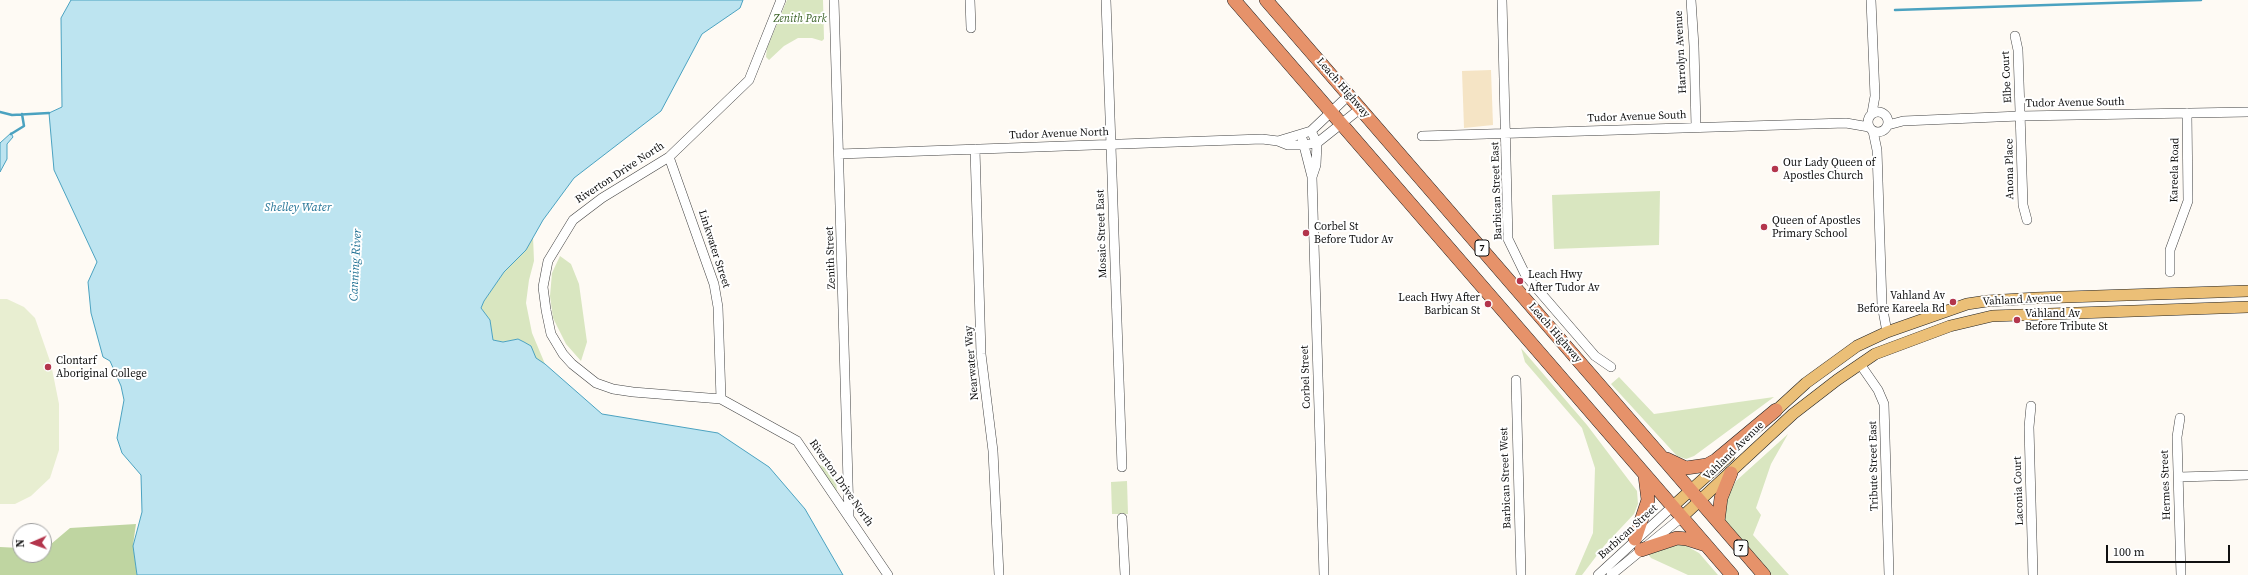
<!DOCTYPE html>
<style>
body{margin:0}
#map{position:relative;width:2248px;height:575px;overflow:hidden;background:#fefaf4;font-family:"Source Serif 4",serif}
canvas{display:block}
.north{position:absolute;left:12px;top:523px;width:40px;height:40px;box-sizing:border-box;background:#fff;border:1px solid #9f9f9f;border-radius:50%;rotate:268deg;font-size:11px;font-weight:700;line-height:16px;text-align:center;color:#101010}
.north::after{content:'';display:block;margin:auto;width:14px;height:18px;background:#b3354c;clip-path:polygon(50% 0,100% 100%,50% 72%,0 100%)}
.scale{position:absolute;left:2106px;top:545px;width:124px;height:18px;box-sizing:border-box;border:2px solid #101010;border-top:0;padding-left:5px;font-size:12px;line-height:14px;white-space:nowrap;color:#101010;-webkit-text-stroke:3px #fff;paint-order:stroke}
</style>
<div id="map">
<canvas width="2248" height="575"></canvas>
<div class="north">N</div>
<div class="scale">100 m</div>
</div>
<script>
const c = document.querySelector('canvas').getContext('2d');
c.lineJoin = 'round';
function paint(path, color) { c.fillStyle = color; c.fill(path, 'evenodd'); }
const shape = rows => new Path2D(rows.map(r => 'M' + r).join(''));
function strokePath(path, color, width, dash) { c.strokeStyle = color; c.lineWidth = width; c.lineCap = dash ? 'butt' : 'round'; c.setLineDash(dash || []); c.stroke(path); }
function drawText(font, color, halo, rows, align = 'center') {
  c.font = font + ' "Source Serif 4",serif'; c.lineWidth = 4; c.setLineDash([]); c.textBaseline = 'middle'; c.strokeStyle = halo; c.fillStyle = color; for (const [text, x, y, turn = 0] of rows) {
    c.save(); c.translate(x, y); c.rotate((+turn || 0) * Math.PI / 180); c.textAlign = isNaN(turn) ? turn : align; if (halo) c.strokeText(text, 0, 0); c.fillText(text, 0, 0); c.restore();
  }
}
paint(shape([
 [787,0,823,0,824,39,822,41,812,38,798,38,784,46,769,60,766,57,767,48],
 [1660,191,1659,245,1554,249,1552,195],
 [533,236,534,261,529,280,526,303,532,333,545,364,535,358,531,346,518,339,503,342,493,340,490,320,481,308,484,301,504,272,526,250],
 [560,256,571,264,579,284,587,342,581,361,566,344,553,318,550,296,552,273],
 [1521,348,1587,425,1637,491,1638,504,1634,514,1604,546,1582,575,1575,575,1593,533,1595,468,1582,428,1525,362],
 [1619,377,1654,414,1774,397,1694,456,1686,459,1677,456,1611,384],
 [1788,434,1771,464,1756,508,1761,515,1753,535,1789,575,1771,575,1723,519,1727,498,1736,481],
 [811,461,824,467,835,468,838,504],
 [1127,481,1128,514,1112,514,1111,482],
 [1683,544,1699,553,1718,575,1688,575,1651,558,1648,554,1665,545]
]), '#d9e6c0');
paint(shape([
 [136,524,133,545,137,575,0,575,0,547,20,548,20,555,44,555,44,550,70,528]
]), '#bfd5a1');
paint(shape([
 [1491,70,1493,125,1464,128,1462,71]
]), '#f5e4c5');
paint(shape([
 [0,299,7,299,24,307,35,318,51,364,59,404,59,450,50,478,31,496,15,504,0,504]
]), '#e8eed1');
const water = shape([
 [71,0,743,0,740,8,702,34,661,111,574,178,543,220,526,250,504,272,484,301,481,308,490,320,493,340,503,342,518,339,524,342,531,346,536,358,545,364,602,414,718,433,769,467,805,509,843,575,137,575,133,546,142,512,141,475,122,453,117,438,124,400,121,386,110,361,103,357,91,313,88,282,97,262,54,170,49,113,62,107,61,18,71,0],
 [11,133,13,137,7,144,7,159,0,172,0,143,11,133]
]);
paint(water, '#bde4f0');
strokePath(water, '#4ba2c0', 1);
strokePath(shape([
 [1895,10,2201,0],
 [0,112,12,115,49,113],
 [11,134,24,126,22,114]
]), '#4ba2c0', 2.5);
const minor = shape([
 [781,0,749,80,669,157,602,198,573,220,548,261,543,287,546,310,551,334,563,354,572,364,596,383,613,389,633,392,721,399,797,441,888,575],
 [834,0,849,516],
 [970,0,971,28],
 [1106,0,1122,467],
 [1502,0,1508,239,1526,276,1595,356,1611,367],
 [1691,0,1694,46,1696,127],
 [1871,0,1875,96,1872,113],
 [2015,36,2018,50,2023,205,2027,220],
 '1868 122a10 10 0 1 1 20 0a10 10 0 1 1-20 0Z',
 [1888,125,1903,121,2020,116,2248,112],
 [1311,131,1317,143,1316,165,1312,177],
 [1873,131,1877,150,1882,305,1887,332],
 [1301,134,1312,177,1324,575],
 [1422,136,1846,123,1869,127],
 [1278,141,1311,131,1349,95],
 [975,149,981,354,993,451,999,575],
 [839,154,1262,139,1278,141,1288,145,1302,145,1317,143,1361,108],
 [669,157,714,284,718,307,721,399],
 [2170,272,2170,250,2188,201,2187,113],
 [1860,364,1878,390,1884,404,1889,575],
 [1516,380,1521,575],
 [2031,406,2029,427,2033,575],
 [2180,418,2177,437,2181,575],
 [2179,477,2248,475],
 [1122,518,1125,575],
 [1598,575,1673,506],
 [1611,575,1682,517]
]);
const major = shape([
 [1770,416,1806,383,1857,346,1887,332,1967,304,1987,301,2036,298,2248,291],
 [1673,506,1729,456],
 [1682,517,1793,414,1837,380,1875,354,1950,326,1992,316,2248,307]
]);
const highway = shape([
 [1234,0,1732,575],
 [1266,0,1764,575],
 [1667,459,1686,468,1707,465,1716,460,1776,410],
 [1718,522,1721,498,1731,473],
 [1635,539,1648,500,1645,476],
 [1641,550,1677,538,1687,539,1706,545]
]);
strokePath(minor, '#434343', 10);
strokePath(major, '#212121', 12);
strokePath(highway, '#212121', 14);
strokePath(minor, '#fff', 9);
strokePath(major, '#ebbf77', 11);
strokePath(highway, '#e6926a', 13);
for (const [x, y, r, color] of [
 [1775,169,4,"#b3354c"],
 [1764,227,4,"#b3354c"],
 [1306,233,4,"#b3354c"],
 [1520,281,4,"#b3354c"],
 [1953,302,4,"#b3354c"],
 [1488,304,4,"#b3354c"],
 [2017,320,4,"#b3354c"],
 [48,367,4,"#b3354c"]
]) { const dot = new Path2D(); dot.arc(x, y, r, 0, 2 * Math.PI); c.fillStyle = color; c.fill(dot); strokePath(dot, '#fff', 1.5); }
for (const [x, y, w] of [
 [1482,248,14],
 [1741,548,14]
]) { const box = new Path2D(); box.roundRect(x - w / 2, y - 8, w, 16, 3); c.fillStyle = '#fff'; c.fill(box); strokePath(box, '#101010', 1); }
drawText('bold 10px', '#101010', null, [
 ["7",1482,248],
 ["7",1741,548]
]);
drawText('italic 11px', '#3a6226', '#fff', [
 ["Zenith Park",800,19]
]);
drawText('11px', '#101010', '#fff', [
 ["Harrolyn Avenue",1681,52,-93],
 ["Elbe Court",2007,77,-93],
 ["Leach Highway",1343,88,49],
 ["Tudor Avenue South",2075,103,-1],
 ["Tudor Avenue South",1637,117,-2],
 ["Tudor Avenue North",1059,134,-2],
 ["Anona Place",2010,169,-91],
 ["Kareela Road",2175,170,-89],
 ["Riverton Drive North",620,173,-33],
 ["Barbican Street East",1497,191,-92],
 ["Mosaic Street East",1102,234,-92],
 ["Linkwater Street",714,249,72],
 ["Zenith Street",831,258,-92],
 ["Vahland Avenue",2022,300,-3],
 ["Leach Highway",1555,333,49],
 ["Nearwater Way",972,363,-95],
 ["Corbel Street",1306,377,-92],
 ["Vahland Avenue",1734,451,-44],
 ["Tribute Street East",1874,466,-91],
 ["Barbican Street West",1506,478,-92],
 ["Riverton Drive North",841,483,55],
 ["Hermes Street",2166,485,-92],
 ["Laconia Court",2019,491,-92],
 ["Barbican Street",1628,532,-42]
]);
drawText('11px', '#101010', '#fff', [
 ["Our Lady Queen of",1783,163],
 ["Apostles Church",1783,176],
 ["Queen of Apostles",1772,221],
 ["Primary School",1772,234],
 ["Corbel St",1314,227],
 ["Before Tudor Av",1314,240],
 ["Leach Hwy",1528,275],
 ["After Tudor Av",1528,288],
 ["Vahland Av",1945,296,"right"],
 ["Before Kareela Rd",1945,309,"right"],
 ["Leach Hwy After",1480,298,"right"],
 ["Barbican St",1480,311,"right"],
 ["Vahland Av",2025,314],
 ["Before Tribute St",2025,327],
 ["Clontarf",56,361],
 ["Aboriginal College",56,374]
], 'left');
drawText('italic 12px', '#257496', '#fff', [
 ["Shelley Water",298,208],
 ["Canning River",356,265,-87]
]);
</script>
